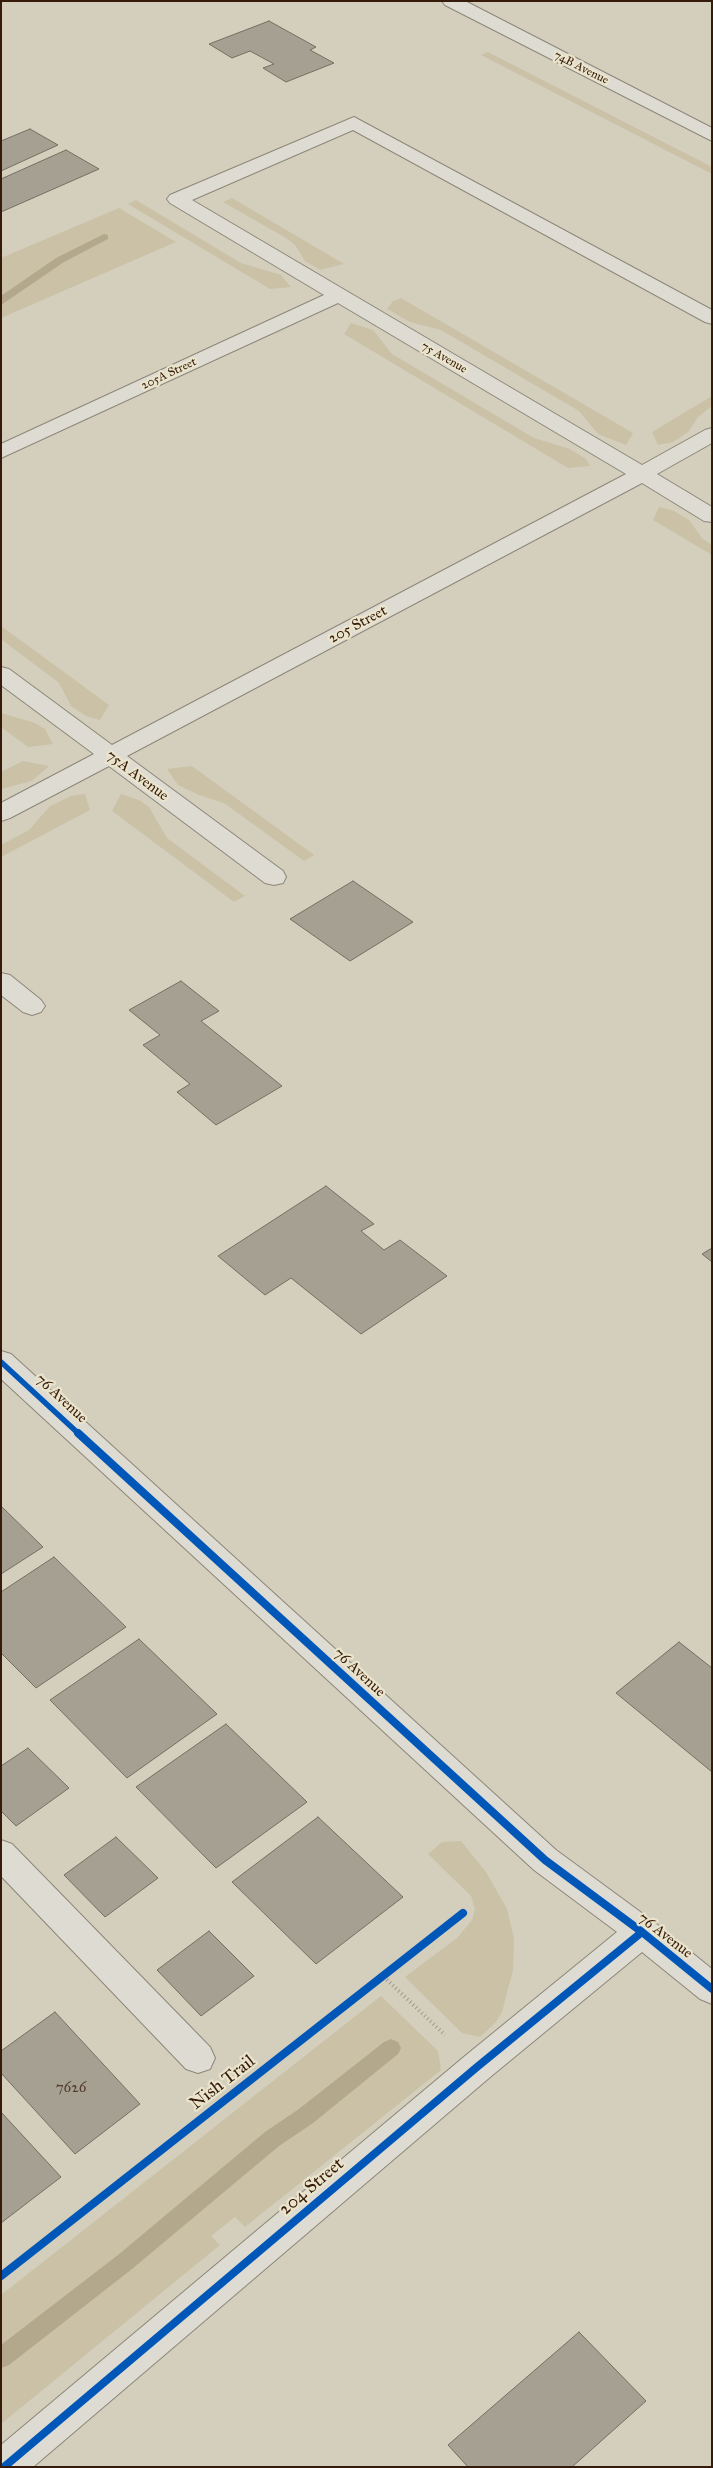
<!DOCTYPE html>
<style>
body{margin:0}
#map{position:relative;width:713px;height:2468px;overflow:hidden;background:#d4cfbc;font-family:"IM FELL Great Primer",serif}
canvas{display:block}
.frame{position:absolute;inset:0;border:2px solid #361b0a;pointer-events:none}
</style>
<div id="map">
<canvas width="713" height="2468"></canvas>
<div class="frame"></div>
</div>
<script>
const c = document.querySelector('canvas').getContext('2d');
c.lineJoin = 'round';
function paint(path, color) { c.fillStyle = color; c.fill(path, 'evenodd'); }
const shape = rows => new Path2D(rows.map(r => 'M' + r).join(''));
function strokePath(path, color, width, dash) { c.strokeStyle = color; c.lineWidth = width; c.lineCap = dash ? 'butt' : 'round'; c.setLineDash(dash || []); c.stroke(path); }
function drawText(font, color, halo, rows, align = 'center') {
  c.font = font + ' "IM FELL Great Primer",serif'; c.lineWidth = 4.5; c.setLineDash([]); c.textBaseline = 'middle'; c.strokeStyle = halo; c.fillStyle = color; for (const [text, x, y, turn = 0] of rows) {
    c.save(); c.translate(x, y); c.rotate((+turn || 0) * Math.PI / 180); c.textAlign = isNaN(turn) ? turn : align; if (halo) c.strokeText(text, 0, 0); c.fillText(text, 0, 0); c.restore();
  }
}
paint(shape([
 [488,52,712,167,712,174,481,55],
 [232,198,344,264,320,270,305,261,295,245,286,238,223,202],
 [136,200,241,263,281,275,291,287,270,289,128,204],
 [119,208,176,242,1,318,1,258],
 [401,298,633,433,626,445,598,434,579,411,441,330,410,322,387,309,393,301],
 [351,323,373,330,392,354,534,438,570,449,586,459,590,466,568,468,344,334],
 [712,396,712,406,698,417,688,432,673,442,658,445,652,432],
 [659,507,674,511,689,520,702,538,712,545,712,555,653,520],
 [1,626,109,705,100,720,86,716,71,706,59,683,1,639],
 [1,713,35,723,45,729,53,744,28,747,1,727],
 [23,761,49,766,32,781,1,789,1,772],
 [192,766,314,855,304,861,224,803,199,795,178,785,167,769],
 [85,794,90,810,1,857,1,845,29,830,50,806,71,796],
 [121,794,139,800,149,807,167,838,245,896,234,902,112,811],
 [461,1841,486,1872,507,1909,514,1939,513,1970,502,2012,495,2023,480,2037,462,2033,405,1977,457,1938,472,1920,475,1909,471,1896,428,1854,442,1842],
 [381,1996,438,2051,441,2070,245,2227,235,2217,211,2236,220,2245,1,2424,1,2295]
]), '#cac1a7');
paint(shape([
 [104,234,108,235,108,239,64,262,1,305,1,296,56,258,104,234],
 [391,2039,398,2042,401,2048,398,2054,313,2123,279,2146,132,2269,9,2365,1,2368,1,2345,118,2255,265,2132,299,2109,384,2042,391,2039]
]), '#b3a78c');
const building = shape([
 [269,21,316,47,310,50,334,63,286,82,263,68,274,64,250,51,232,58,209,44,269,21],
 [30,129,58,145,1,171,1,141,30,129],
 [66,150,99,169,1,212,1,179,66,150],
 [353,881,413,922,350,961,290,919,353,881],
 [181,981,219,1011,201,1021,282,1086,216,1125,177,1092,190,1084,143,1045,160,1035,129,1010,181,981],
 [326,1186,374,1224,361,1231,384,1250,400,1240,447,1276,361,1334,291,1278,265,1295,218,1256,326,1186],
 [712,1248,712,1262,702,1254,712,1248],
 [1,1506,43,1547,1,1574,1,1506],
 [54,1557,126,1627,36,1688,1,1653,1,1592,54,1557],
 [139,1639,217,1714,127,1778,50,1700,139,1639],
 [679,1642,712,1668,712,1772,616,1693,679,1642],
 [226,1724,307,1802,216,1868,136,1787,226,1724],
 [28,1748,69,1788,16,1826,1,1811,1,1766,28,1748],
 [318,1817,403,1897,316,1964,232,1882,318,1817],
 [116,1837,158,1878,105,1917,64,1875,116,1837],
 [209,1931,254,1976,201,2016,157,1970,209,1931],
 [55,2012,140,2104,75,2154,1,2073,1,2051,55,2012],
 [1,2112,61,2177,1,2223,1,2112],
 [579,2332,646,2401,572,2467,468,2467,448,2445,579,2332]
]);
paint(building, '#a5a092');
strokePath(building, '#756e62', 1);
const service = shape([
 [1,973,10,975,41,1000,45,1006,41,1012,32,1015,23,1012,1,995,1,973],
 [1,1840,12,1844,210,2047,215,2058,210,2069,198,2073,186,2069,1,1876,1,1840]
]);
const minor = shape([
 [442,1,465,1,712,128,712,141,445,5,442,1],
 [354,117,712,310,712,324,705,322,353,130,192,200,642,465,705,430,712,428,712,443,657,474,712,507,712,522,704,521,642,483,127,756,283,871,286,877,283,883,274,885,265,883,109,766,10,818,1,821,1,803,94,754,1,685,1,667,9,669,112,745,626,474,338,303,1,458,1,444,324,295,170,203,167,199,170,195,354,117],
 [1,1351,11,1354,556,1850,654,1922,712,1969,712,2004,700,1999,642,1952,489,2078,33,2467,1,2467,1,2445,465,2056,617,1932,534,1870,1,1379,1,1351]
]);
strokePath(service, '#8c8679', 2);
strokePath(minor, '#8c8679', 2);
strokePath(shape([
 [384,1977,445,2035]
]), '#9f9a92', 4, [1, 3]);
paint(service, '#dedcd2');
paint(minor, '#dedcd2');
strokePath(shape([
 [1,1362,79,1434]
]), '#0057b8', 5.5);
strokePath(shape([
 [78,1433,545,1860,642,1932,712,1989],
 [1,2276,463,1913],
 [4,2467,477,2067,642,1932]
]), '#0057b8', 8);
drawText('12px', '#361b0a', '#eae4cc', [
 ["74B Avenue",581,68,27],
 ["75 Avenue",444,358,30],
 ["205A Street",169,374,-25]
]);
drawText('15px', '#361b0a', '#eae4cc', [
 ["205 Street",358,625,-28],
 ["75A Avenue",137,776,37],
 ["76 Avenue",61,1399,43],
 ["76 Avenue",359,1673,43],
 ["76 Avenue",665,1936,38]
]);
drawText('15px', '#523c2c', null, [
 ["7626",71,2088]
]);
drawText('18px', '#361b0a', '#eae4cc', [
 ["Nish Trail",223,2083,-38],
 ["204 Street",312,2187,-40]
]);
</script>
